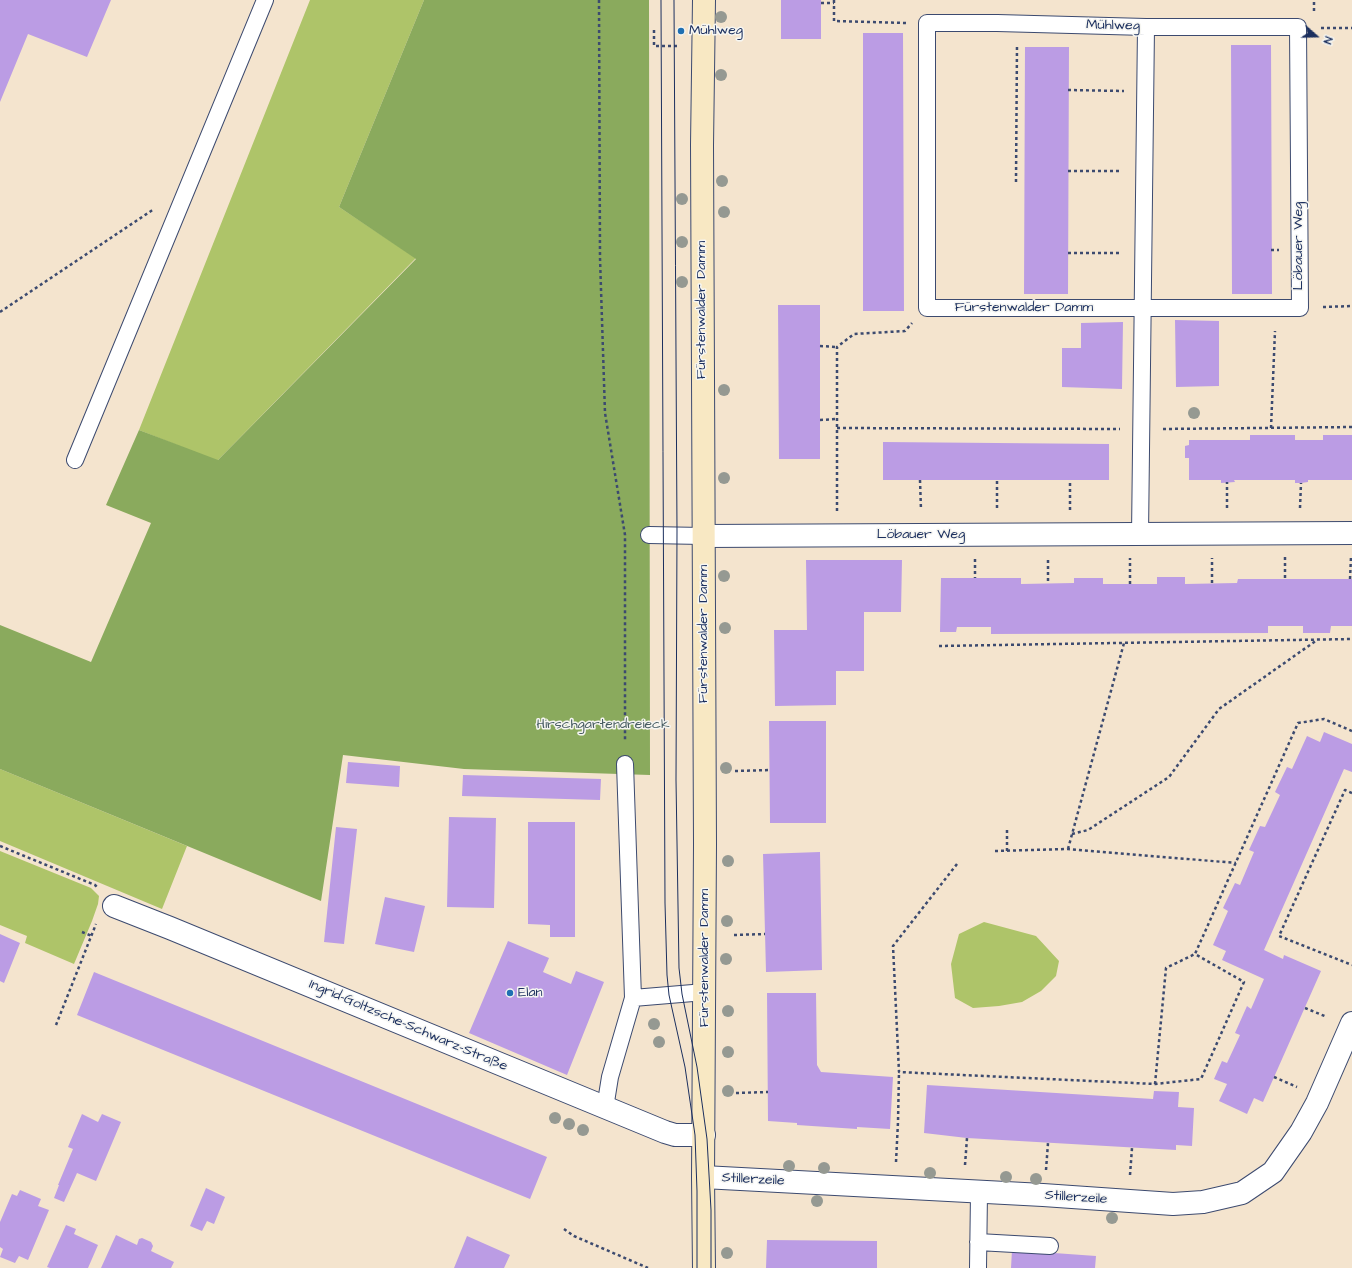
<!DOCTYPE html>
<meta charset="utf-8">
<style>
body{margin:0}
#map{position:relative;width:1352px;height:1268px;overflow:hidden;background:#f4e4ce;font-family:"Architects Daughter",sans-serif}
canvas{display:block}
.north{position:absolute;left:1296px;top:16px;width:40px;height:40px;-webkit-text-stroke:3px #f6f6f2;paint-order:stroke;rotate:110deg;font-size:11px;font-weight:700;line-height:16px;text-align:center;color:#1b2f5e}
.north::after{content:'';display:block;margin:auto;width:14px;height:18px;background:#1b2f5e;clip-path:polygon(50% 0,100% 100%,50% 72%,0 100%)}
</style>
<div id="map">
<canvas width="1352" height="1268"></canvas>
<div class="north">N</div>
</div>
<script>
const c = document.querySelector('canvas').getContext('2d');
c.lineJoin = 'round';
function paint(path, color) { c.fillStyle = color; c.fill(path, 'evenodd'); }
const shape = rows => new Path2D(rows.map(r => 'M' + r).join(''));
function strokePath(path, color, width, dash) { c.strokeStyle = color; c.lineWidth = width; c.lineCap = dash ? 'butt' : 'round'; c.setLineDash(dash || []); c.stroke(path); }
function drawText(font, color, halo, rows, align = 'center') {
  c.font = font + ' "Architects Daughter",sans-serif'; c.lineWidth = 3; c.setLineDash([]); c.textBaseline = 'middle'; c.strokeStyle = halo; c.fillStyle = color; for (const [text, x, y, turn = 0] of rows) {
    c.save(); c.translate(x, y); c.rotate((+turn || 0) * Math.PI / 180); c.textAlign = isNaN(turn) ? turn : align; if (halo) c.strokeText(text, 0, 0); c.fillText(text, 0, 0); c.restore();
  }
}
paint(shape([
 [310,0,424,0,339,207,416,258,217,461,139,430],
 [0,769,187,846,162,909,0,841],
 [0,851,91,888,99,896,98,904,92,921,74,964,25,943,27,936,0,925],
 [984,922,1036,936,1059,961,1056,976,1041,991,1022,1002,999,1006,973,1008,955,998,951,964,959,934]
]), '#aec469');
paint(shape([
 [424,0,649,0,650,775,464,769,343,755,321,901,0,769,0,625,91,662,151,523,106,505,139,430,218,460,416,259,339,207]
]), '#8aaa5d');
paint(shape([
 [0,0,111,0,87,57,28,34,0,102],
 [781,0,821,0,821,39,781,39],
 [863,33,903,33,904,311,863,311],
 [1231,45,1271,45,1272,294,1232,294],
 [1025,47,1069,47,1068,294,1024,294],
 [778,305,820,305,820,459,779,459],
 [1175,320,1219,321,1219,386,1176,387],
 [1123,322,1122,389,1062,387,1062,348,1081,348,1081,323],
 [1250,435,1295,435,1295,440,1323,440,1323,435,1352,435,1352,480,1308,480,1308,482,1301,483,1295,483,1295,480,1234,480,1235,482,1221,483,1221,480,1189,480,1189,458,1185,458,1185,446,1189,445,1189,440,1250,440],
 [883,442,1109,444,1109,480,883,480],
 [806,560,902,560,901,612,864,612,864,671,836,671,836,705,775,706,774,630,807,630],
 [1157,577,1185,577,1185,584,1237,583,1238,579,1352,579,1352,626,1331,626,1330,633,1303,633,1303,626,1268,626,1268,633,991,634,991,627,957,627,956,632,940,632,941,578,1021,578,1021,584,1074,583,1074,578,1103,578,1103,584,1157,584],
 [769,721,826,721,826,823,770,823],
 [1324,732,1352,744,1352,772,1344,769,1264,950,1283,959,1284,955,1321,971,1263,1102,1254,1098,1247,1114,1219,1101,1227,1084,1214,1079,1222,1061,1227,1063,1240,1035,1235,1033,1247,1006,1251,1009,1264,979,1222,960,1226,951,1213,945,1228,911,1223,908,1235,883,1240,885,1254,852,1249,850,1260,826,1265,827,1280,795,1275,792,1287,767,1292,769,1307,736,1320,742],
 [348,762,400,766,399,787,346,783],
 [463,775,601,779,600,800,462,796],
 [449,817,496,818,494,908,447,907],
 [528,822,575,822,575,937,550,937,550,925,528,924],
 [336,827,357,829,344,944,324,942],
 [820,852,822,970,766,972,763,854],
 [385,897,425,906,414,952,375,944],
 [0,934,20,943,4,983,0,981],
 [508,941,549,958,543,972,571,984,576,971,604,982,567,1075,469,1033],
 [94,972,547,1157,530,1199,77,1015],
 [767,993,816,993,817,1065,821,1072,893,1077,890,1129,857,1127,857,1129,797,1125,797,1123,768,1121],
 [927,1085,1153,1099,1154,1091,1179,1092,1178,1107,1194,1108,1192,1146,1176,1145,1176,1150,967,1138,924,1133],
 [82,1114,98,1122,102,1114,121,1122,96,1181,77,1173,64,1202,54,1198,59,1185,58,1185,73,1149,68,1147],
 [206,1188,225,1197,214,1224,207,1221,202,1231,190,1226],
 [20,1190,41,1199,38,1206,49,1210,28,1260,19,1256,15,1263,0,1257,3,1249,0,1247,0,1222,12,1194,17,1196],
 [66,1225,76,1229,74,1234,98,1245,88,1268,50,1268,47,1267],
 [116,1235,137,1245,139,1239,142,1238,151,1242,153,1246,151,1251,174,1262,171,1268,101,1268],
 [467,1236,510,1255,504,1268,454,1268],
 [767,1240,877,1241,877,1268,766,1268],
 [1012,1250,1096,1256,1095,1268,1011,1268]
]), '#bb9ce4');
const lane = shape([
 [927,23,997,23,1146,27,1298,27,1300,308,927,308,927,23],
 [75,460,265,0],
 [649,535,703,536],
 [1140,535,1146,27],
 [625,764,633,998],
 [605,1108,610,1077,633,998,705,992],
 [978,1242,1050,1246],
 [978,1268,979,1193]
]);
const street = shape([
 [703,536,1352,533],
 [114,906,170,928,665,1132,675,1135,704,1135],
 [703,1177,1043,1195,1173,1204,1203,1202,1242,1193,1273,1172,1301,1132,1317,1103,1352,1023]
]);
const secondary = shape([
 [704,0,702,145,705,844,703,1177,704,1268]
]);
strokePath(lane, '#3c4a6f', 18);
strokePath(street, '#3c4a6f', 24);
strokePath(secondary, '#3c4a6f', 24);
strokePath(shape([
 [599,0,600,258,605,413,625,535,625,742],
 [834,0,834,21,906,23],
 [821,3,834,3],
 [1314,11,1314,0],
 [1321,28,1352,28],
 [654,30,654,46,679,46],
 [1068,90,1124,91],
 [1068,171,1122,171],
 [1016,182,1017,45],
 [1271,250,1279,250],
 [1068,253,1122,253],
 [1323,307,1352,306],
 [0,312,154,209],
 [820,346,837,347],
 [820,420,837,419],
 [837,428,1120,429],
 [1271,428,1275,331],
 [1163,429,1352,427],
 [920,480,921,510],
 [997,481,997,510],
 [1227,508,1227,482],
 [1300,508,1301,483],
 [1070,510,1070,481],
 [837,511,837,347,854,334,905,331,912,323],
 [1285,557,1285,579],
 [975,559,975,578],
 [1048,560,1048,583],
 [1350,579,1351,557],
 [1212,583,1212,558],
 [1130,584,1130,558],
 [939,646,1352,639],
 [735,771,770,770],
 [1352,793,1345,790,1279,936,1352,965],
 [1072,834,1088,830,1169,777,1219,709,1317,640],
 [0,846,95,885,98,888],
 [1068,849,1124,643],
 [995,851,1068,849,1236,863],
 [1007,851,1007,828],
 [957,864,893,946,899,1072,1155,1084,1201,1079,1244,982,1195,954,1298,723,1324,719,1352,731],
 [82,932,92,936],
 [734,935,765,934],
 [1305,1008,1327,1017],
 [56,1025,96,924],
 [1274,1077,1297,1087],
 [1155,1084,1166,968,1195,954],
 [736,1093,768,1092],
 [896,1162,898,1122,899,1072],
 [965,1165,967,1138],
 [1046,1170,1048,1143],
 [1130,1175,1132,1148],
 [564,1229,574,1236,648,1268]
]), '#3c4a6f', 2.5, [3, 3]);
strokePath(lane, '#fff', 16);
strokePath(street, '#fff', 22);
strokePath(secondary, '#f8e8c3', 22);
strokePath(shape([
 [661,0,665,903,667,975,669,995,685,1067,695,1135,697,1191,697,1268],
 [674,0,677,531,676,780,679,968,682,994,697,1067,707,1139,711,1210,711,1268]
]), '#1b2f5e', 1);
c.fillStyle = '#959992';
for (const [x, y] of [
 [721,17],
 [721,75],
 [722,181],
 [682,199],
 [724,212],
 [682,242],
 [682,282],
 [724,390],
 [1194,413],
 [724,478],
 [724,576],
 [725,628],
 [726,768],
 [728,861],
 [727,921],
 [726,959],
 [728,1011],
 [654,1024],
 [659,1042],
 [728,1052],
 [728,1091],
 [555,1118],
 [569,1124],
 [583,1130],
 [789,1166],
 [824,1168],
 [930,1173],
 [1006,1177],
 [1036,1179],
 [817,1201],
 [1112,1218],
 [727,1253]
]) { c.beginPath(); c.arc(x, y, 6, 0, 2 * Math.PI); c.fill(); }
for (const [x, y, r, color] of [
 [681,31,4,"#1f6fb2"],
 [510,993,4,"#1f6fb2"]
]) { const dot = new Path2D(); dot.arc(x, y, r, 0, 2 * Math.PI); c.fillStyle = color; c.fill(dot); strokePath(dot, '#f6f6f2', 1.5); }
drawText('14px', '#1b2f5e', '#f6f6f2', [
 ["Mühlweg",1113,26,1],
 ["Löbauer Weg",1299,246,-90],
 ["Fürstenwalder Damm",1024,308],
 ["Fürstenwalder Damm",702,310,-90],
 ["Löbauer Weg",921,535],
 ["Fürstenwalder Damm",704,634,-90],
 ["Fürstenwalder Damm",705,958,-90],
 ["Ingrid-Goltzsche-Schwarz-Straße",408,1026,23],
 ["Stillerzeile",753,1180,3],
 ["Stillerzeile",1076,1198,4]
]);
drawText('14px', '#1b2f5e', '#f6f6f2', [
 ["Mühlweg",689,31],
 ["Elan",518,993]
], 'left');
drawText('14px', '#475c61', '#f6f6f2', [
 ["Hirschgartendreieck",603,725]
]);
</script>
